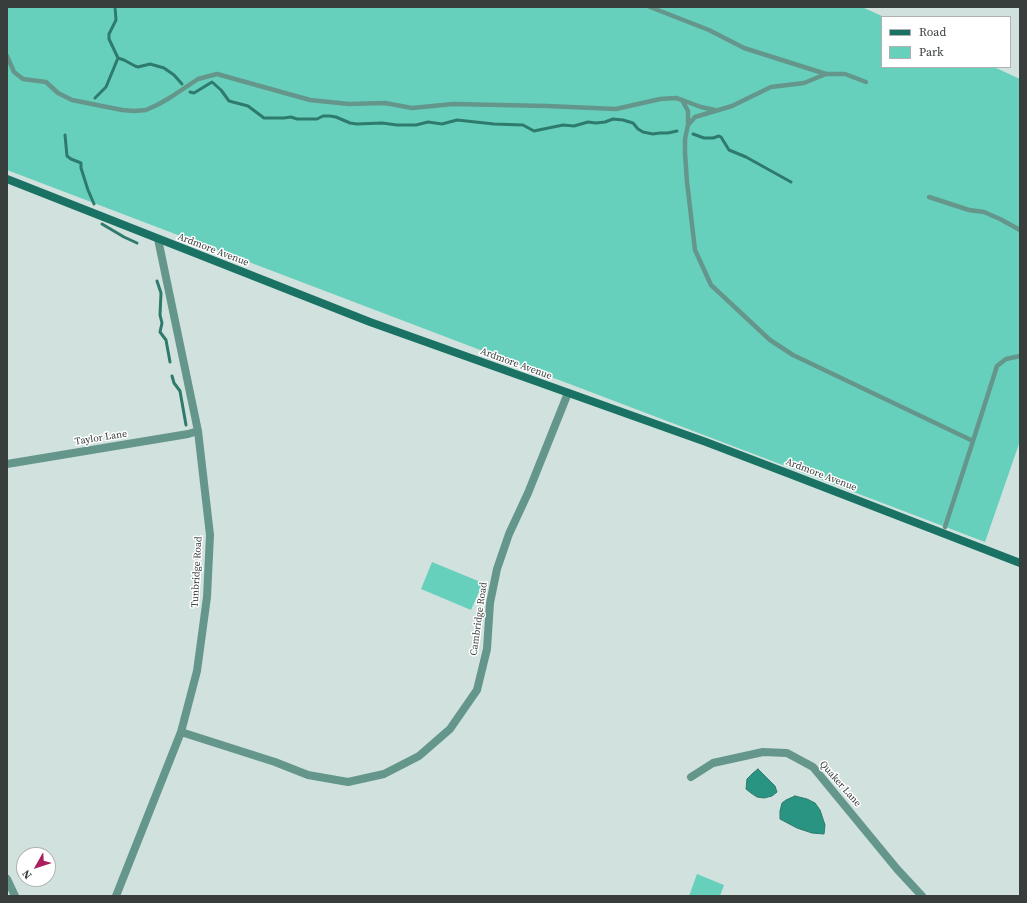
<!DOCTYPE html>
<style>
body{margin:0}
#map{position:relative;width:1027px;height:903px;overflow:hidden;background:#d1e2de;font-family:"Source Serif 4",serif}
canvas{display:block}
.frame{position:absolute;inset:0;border:8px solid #373e3c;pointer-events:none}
.legend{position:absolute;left:881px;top:16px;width:130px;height:52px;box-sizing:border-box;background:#fff;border:1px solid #afb2b1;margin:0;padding:5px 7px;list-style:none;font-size:12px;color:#373e3c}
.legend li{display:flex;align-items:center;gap:8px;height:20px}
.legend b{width:20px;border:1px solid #afb2b1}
.north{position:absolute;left:16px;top:847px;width:40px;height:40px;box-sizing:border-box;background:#fff;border:1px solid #afb2b1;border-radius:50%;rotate:231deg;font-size:11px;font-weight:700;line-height:16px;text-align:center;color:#373e3c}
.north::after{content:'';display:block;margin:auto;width:14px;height:18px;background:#ab1e5f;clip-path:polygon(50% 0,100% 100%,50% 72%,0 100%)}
</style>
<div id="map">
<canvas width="1027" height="903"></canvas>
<div class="frame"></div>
<ul class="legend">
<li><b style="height:5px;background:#1a7264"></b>Road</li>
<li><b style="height:11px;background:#67d0bc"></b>Park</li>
</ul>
<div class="north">N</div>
</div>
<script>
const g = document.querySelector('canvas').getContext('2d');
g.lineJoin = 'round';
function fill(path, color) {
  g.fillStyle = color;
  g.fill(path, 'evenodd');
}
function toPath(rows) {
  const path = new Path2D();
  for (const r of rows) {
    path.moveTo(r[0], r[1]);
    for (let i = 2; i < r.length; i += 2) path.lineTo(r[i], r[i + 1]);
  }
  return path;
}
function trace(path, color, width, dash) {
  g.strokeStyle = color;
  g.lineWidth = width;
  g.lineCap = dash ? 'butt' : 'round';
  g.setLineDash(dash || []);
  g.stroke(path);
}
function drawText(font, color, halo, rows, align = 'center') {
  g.font = font + ' "Source Serif 4",serif';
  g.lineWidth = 3;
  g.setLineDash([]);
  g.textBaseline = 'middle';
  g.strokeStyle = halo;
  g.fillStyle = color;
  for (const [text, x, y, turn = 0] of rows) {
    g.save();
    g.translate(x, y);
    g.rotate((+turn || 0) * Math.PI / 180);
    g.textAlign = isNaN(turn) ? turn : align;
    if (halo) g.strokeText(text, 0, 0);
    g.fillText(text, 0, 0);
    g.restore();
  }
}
const green = toPath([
 [7,7,862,7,884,17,882,17,882,67,994,67,1020,79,1020,441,985,542,7,170],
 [432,562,483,583,471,610,421,589],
 [697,874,724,885,720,896,689,896]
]);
const water = toPath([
 [758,769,775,786,777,792,772,796,764,798,757,797,751,793,746,789,747,779,753,773,758,769],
 [795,796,807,799,815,803,820,810,825,825,824,834,812,833,797,828,780,819,780,811,782,803,786,800,795,796]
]);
const stream = toPath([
 [118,58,124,60,135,66,138,67,150,64,164,68,174,75,182,84],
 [190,92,194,93,212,82,221,90,229,101,248,106,264,118,284,118,291,117,297,119,317,119,323,116,330,116,336,117,350,123,357,124,382,123,397,125,416,125,428,122,442,124,457,120,494,124,523,125,534,131,563,125,574,126,588,122,596,123,605,122,613,119,623,120,633,123,638,129,643,132,653,134,660,133,668,133,677,131],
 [95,98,106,87,118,58,109,39,109,34,116,20,115,7],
 [693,134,704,138,713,138,719,136,721,137,729,150,746,157,791,182],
 [65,135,67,156,71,159,81,163,81,168,88,190,94,204],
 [102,224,124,237,137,243],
 [157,281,161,293,160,315,162,323,160,332,166,340,170,362],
 [172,376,174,383,180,391,186,425]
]);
const lane = toPath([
 [650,7,709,30,744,48,826,74],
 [7,56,14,72,23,79,46,82,58,93,72,100,122,110,134,111,146,110,159,104,171,97,198,79,217,74,310,100,349,104,385,103,412,108,453,104,547,106,616,109,660,99,676,98,682,100,688,111,688,125,685,139,685,153,687,182,695,250,711,285,770,340,793,355,973,441,945,527],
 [682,100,701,107,715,110],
 [688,125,695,117,732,106,771,87,804,83,826,74,845,74,866,82],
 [929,197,969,210,984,212,1000,219,1020,230],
 [973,441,997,366,1006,359,1020,356]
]);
const street = toPath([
 [7,464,188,434,198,431],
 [181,732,275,762,308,775,348,782,384,774,419,756,450,729,477,690,487,649,490,603,497,569,509,534,528,493,568,393],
 [691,777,713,763,763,752,787,753,813,767,897,869,922,896],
 [7,879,15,896],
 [116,896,181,732,197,671,207,597,210,535,198,431,158,239]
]);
const secondary = toPath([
 [7,179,370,322,706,442,795,476,1020,563]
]);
const streetNames = [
 ["Ardmore Avenue",213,250,21],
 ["Ardmore Avenue",516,364,20],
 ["Taylor Lane",101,438,-9],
 ["Ardmore Avenue",821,475,21],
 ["Tunbridge Road",197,572,-87],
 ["Cambridge Road",479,619,-82],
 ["Quaker Lane",840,784,49]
];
fill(green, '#67d0bc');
fill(water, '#2a9482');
trace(water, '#2e7a6d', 1);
trace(stream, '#2e7a6d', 3);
trace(lane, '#65968b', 4.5);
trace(street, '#65968b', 8);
trace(secondary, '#1a7264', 8);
drawText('10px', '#373e3c', '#fff', streetNames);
</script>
